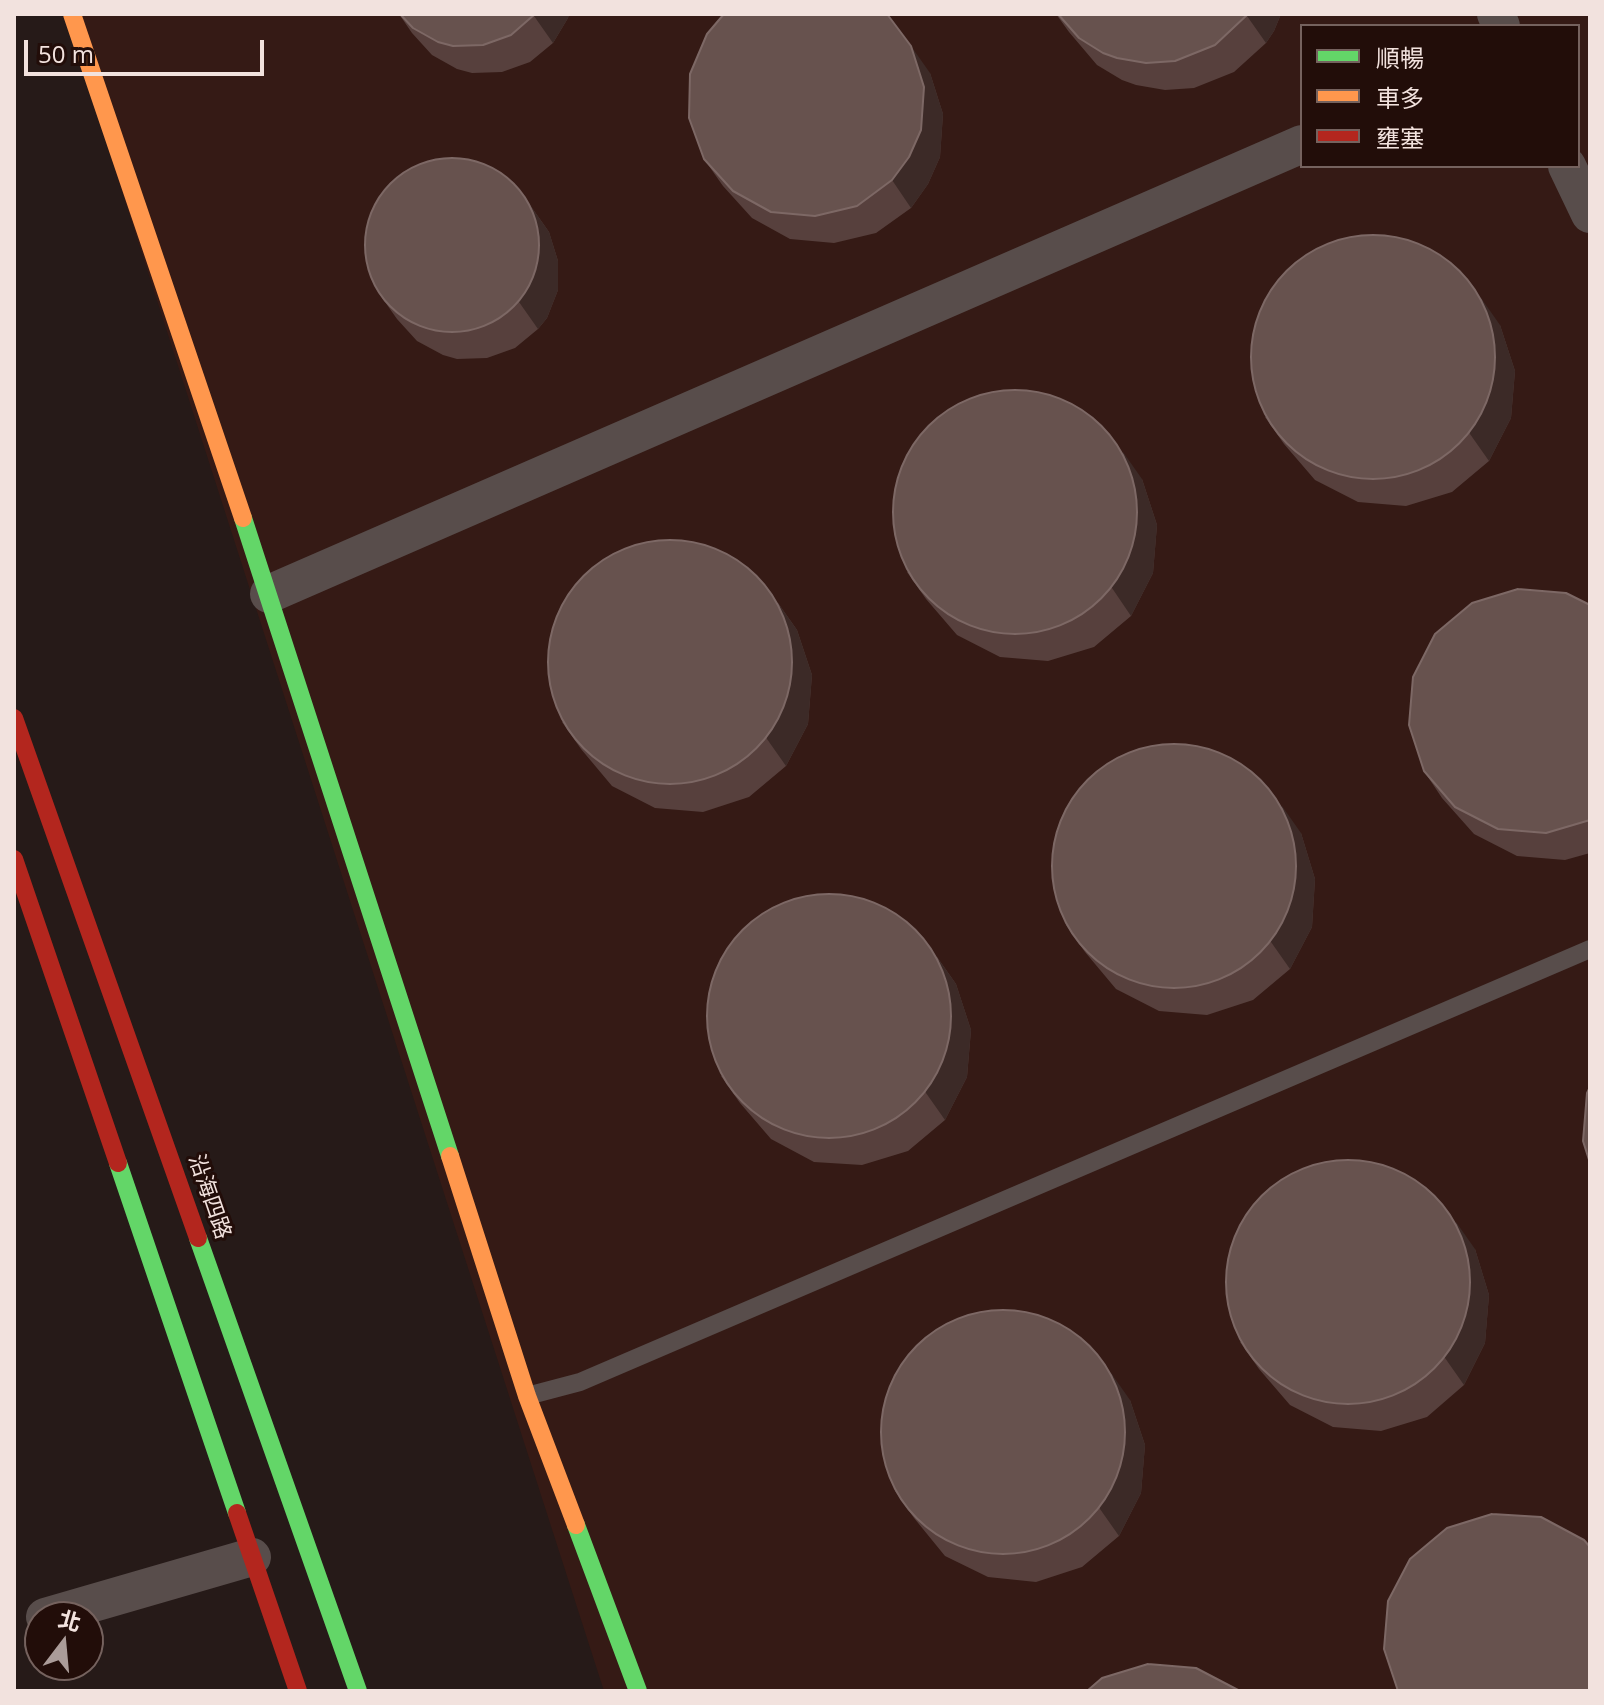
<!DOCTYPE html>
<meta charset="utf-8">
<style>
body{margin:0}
#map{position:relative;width:1604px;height:1705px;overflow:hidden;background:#261a18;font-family:"Open Sans","Noto Sans TC",sans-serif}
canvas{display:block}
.frame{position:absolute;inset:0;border:16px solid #f2e2de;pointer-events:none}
.legend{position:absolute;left:1300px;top:24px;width:280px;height:144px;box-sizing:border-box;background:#220d09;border:2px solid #75625e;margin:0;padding:10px 14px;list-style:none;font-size:24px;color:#f2e2de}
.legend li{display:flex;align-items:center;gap:16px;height:40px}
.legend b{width:40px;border:2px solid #75625e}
.north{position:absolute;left:24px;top:1601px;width:80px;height:80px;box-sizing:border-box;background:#220d09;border:2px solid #75625e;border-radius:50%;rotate:16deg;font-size:22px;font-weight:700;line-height:32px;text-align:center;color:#f2e2de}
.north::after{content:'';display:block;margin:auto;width:28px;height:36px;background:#ab9c99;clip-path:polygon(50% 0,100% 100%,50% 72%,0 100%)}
.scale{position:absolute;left:24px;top:40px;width:240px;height:36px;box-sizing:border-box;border:4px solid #f2e2de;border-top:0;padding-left:10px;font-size:24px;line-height:28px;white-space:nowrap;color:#f2e2de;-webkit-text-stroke:6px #220d09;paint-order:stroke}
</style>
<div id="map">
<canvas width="1604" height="1705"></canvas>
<div class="frame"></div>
<ul class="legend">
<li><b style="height:10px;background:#63d668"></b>順暢</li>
<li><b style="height:10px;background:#ff974d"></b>車多</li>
<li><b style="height:10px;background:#b3261e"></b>壅塞</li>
</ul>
<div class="north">北</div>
<div class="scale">50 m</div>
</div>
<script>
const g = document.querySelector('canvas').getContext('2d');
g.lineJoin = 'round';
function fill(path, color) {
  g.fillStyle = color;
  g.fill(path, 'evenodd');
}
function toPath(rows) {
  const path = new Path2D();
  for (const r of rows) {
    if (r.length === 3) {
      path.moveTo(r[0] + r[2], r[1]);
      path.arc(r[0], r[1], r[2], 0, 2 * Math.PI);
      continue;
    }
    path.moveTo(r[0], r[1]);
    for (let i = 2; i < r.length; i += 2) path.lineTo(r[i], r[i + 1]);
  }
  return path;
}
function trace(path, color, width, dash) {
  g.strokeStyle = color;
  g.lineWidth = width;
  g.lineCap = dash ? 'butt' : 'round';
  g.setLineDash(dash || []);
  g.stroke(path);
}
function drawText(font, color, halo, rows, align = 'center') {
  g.font = font + ' "Open Sans","Noto Sans TC",sans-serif';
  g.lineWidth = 6;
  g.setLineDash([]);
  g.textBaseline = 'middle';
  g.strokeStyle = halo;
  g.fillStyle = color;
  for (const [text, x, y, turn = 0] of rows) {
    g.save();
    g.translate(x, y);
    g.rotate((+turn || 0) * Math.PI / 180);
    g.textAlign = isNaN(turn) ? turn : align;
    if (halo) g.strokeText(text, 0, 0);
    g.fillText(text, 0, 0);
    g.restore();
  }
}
const built = toPath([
 [65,14,1590,14,1590,1691,604,1691],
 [1302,26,1578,26,1578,166,1302,166]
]);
const lane = toPath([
 [527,1396,580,1382,1590,949]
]);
const street = toPath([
 [1496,14,1501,26],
 [1567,166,1590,214],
 [269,594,1302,144],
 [45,1617,252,1557]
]);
const fast = toPath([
 [243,518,450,1156],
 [118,1163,237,1513],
 [198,1238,358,1691],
 [576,1525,638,1691]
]);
const slow = toPath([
 [72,14,243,518],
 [450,1156,527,1396,576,1525]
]);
const jam = toPath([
 [14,718,198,1238],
 [14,859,118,1163],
 [237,1513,298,1691]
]);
const wall = toPath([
 [399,14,569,14,568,18,553,43,530,62,502,72,472,73,457,69,432,55,412,33],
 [1056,14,1281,14,1274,31,1266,43,1234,72,1194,88,1165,90,1136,85,1122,80,1097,65,1069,32],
 [930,73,943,114,940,157,928,184,911,208,876,233,834,243,790,239,752,218,723,186,704,159],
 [530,205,549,232,558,261,558,290,547,318,538,329,515,348,487,358,457,359,443,355,417,341,397,319,378,292],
 [1500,325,1515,371,1511,418,1489,461,1452,492,1406,506,1358,502,1315,480,1284,444,1265,417],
 [1142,479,1157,525,1153,573,1131,616,1094,647,1048,661,1000,657,957,635,926,599,907,572],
 [778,603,797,630,812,675,808,724,786,766,749,797,703,812,655,808,612,786,581,749,562,722],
 [1590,605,1590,853,1565,860,1517,856,1474,834,1442,798,1424,771],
 [1301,833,1315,879,1312,927,1290,969,1253,1000,1207,1015,1159,1011,1116,989,1085,952,1066,925],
 [937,957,956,984,971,1030,967,1077,945,1120,908,1151,862,1165,814,1162,771,1139,740,1103,721,1076],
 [1475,1249,1489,1295,1485,1343,1464,1385,1427,1417,1381,1431,1333,1427,1290,1405,1259,1369,1240,1342],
 [1130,1400,1145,1445,1141,1493,1119,1536,1082,1567,1036,1582,988,1577,945,1556,914,1518,895,1491]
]);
const shadedWall = toPath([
 [535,14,569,14,568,18,553,43,534,16],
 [1248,14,1281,14,1274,31,1266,43,1247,16],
 [911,46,930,73,943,114,940,157,928,184,911,208,892,180],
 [530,205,549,232,558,261,558,290,547,318,538,329,519,302],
 [1481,298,1500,325,1515,371,1511,418,1489,461,1470,434],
 [1123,452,1142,479,1157,525,1153,573,1131,616,1112,588],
 [778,603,797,630,812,675,808,724,786,766,767,739],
 [1282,806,1301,833,1315,879,1312,927,1290,969,1271,942],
 [937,957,956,984,971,1030,967,1077,945,1120,926,1093],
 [1456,1222,1475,1249,1489,1295,1485,1343,1464,1385,1445,1358],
 [1111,1373,1130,1400,1145,1445,1141,1493,1119,1536,1100,1509]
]);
const building = toPath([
 [400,14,535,14,511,35,483,45,453,46,438,42,413,28,400,14],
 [724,14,887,14,911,46,924,87,921,130,909,157,892,180,857,206,815,216,771,212,733,191,704,159,689,118,690,74,707,34,724,14],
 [1058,14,1248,14,1215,45,1175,61,1146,63,1117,58,1103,53,1079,38,1058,14],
 [452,245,87],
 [1373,357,122],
 [1015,512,122],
 [670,662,122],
 [1518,589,1566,593,1590,605,1590,820,1546,833,1498,829,1455,807,1424,771,1409,725,1413,677,1435,634,1472,603,1518,589],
 [1174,866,122],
 [829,1016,122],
 [1590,1087,1590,1163,1583,1141,1587,1093,1590,1087],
 [1348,1282,122],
 [1003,1432,122],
 [1492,1514,1541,1517,1584,1540,1590,1547,1590,1691,1398,1691,1384,1649,1388,1601,1410,1559,1447,1528,1492,1514],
 [1148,1664,1196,1668,1240,1691,1087,1691,1102,1678,1148,1664]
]);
const streetNames = [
 ["沿海四路",209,1197,71]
];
fill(built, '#351a15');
trace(lane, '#584d4b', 18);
trace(street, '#584d4b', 38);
trace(fast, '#63d668', 18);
trace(slow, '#ff974d', 18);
trace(jam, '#b3261e', 18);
fill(wall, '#57403d');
fill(shadedWall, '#3c2a27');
fill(building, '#67524e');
trace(building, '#7d6865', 2);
drawText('22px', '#f2e2de', '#220d09', streetNames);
</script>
